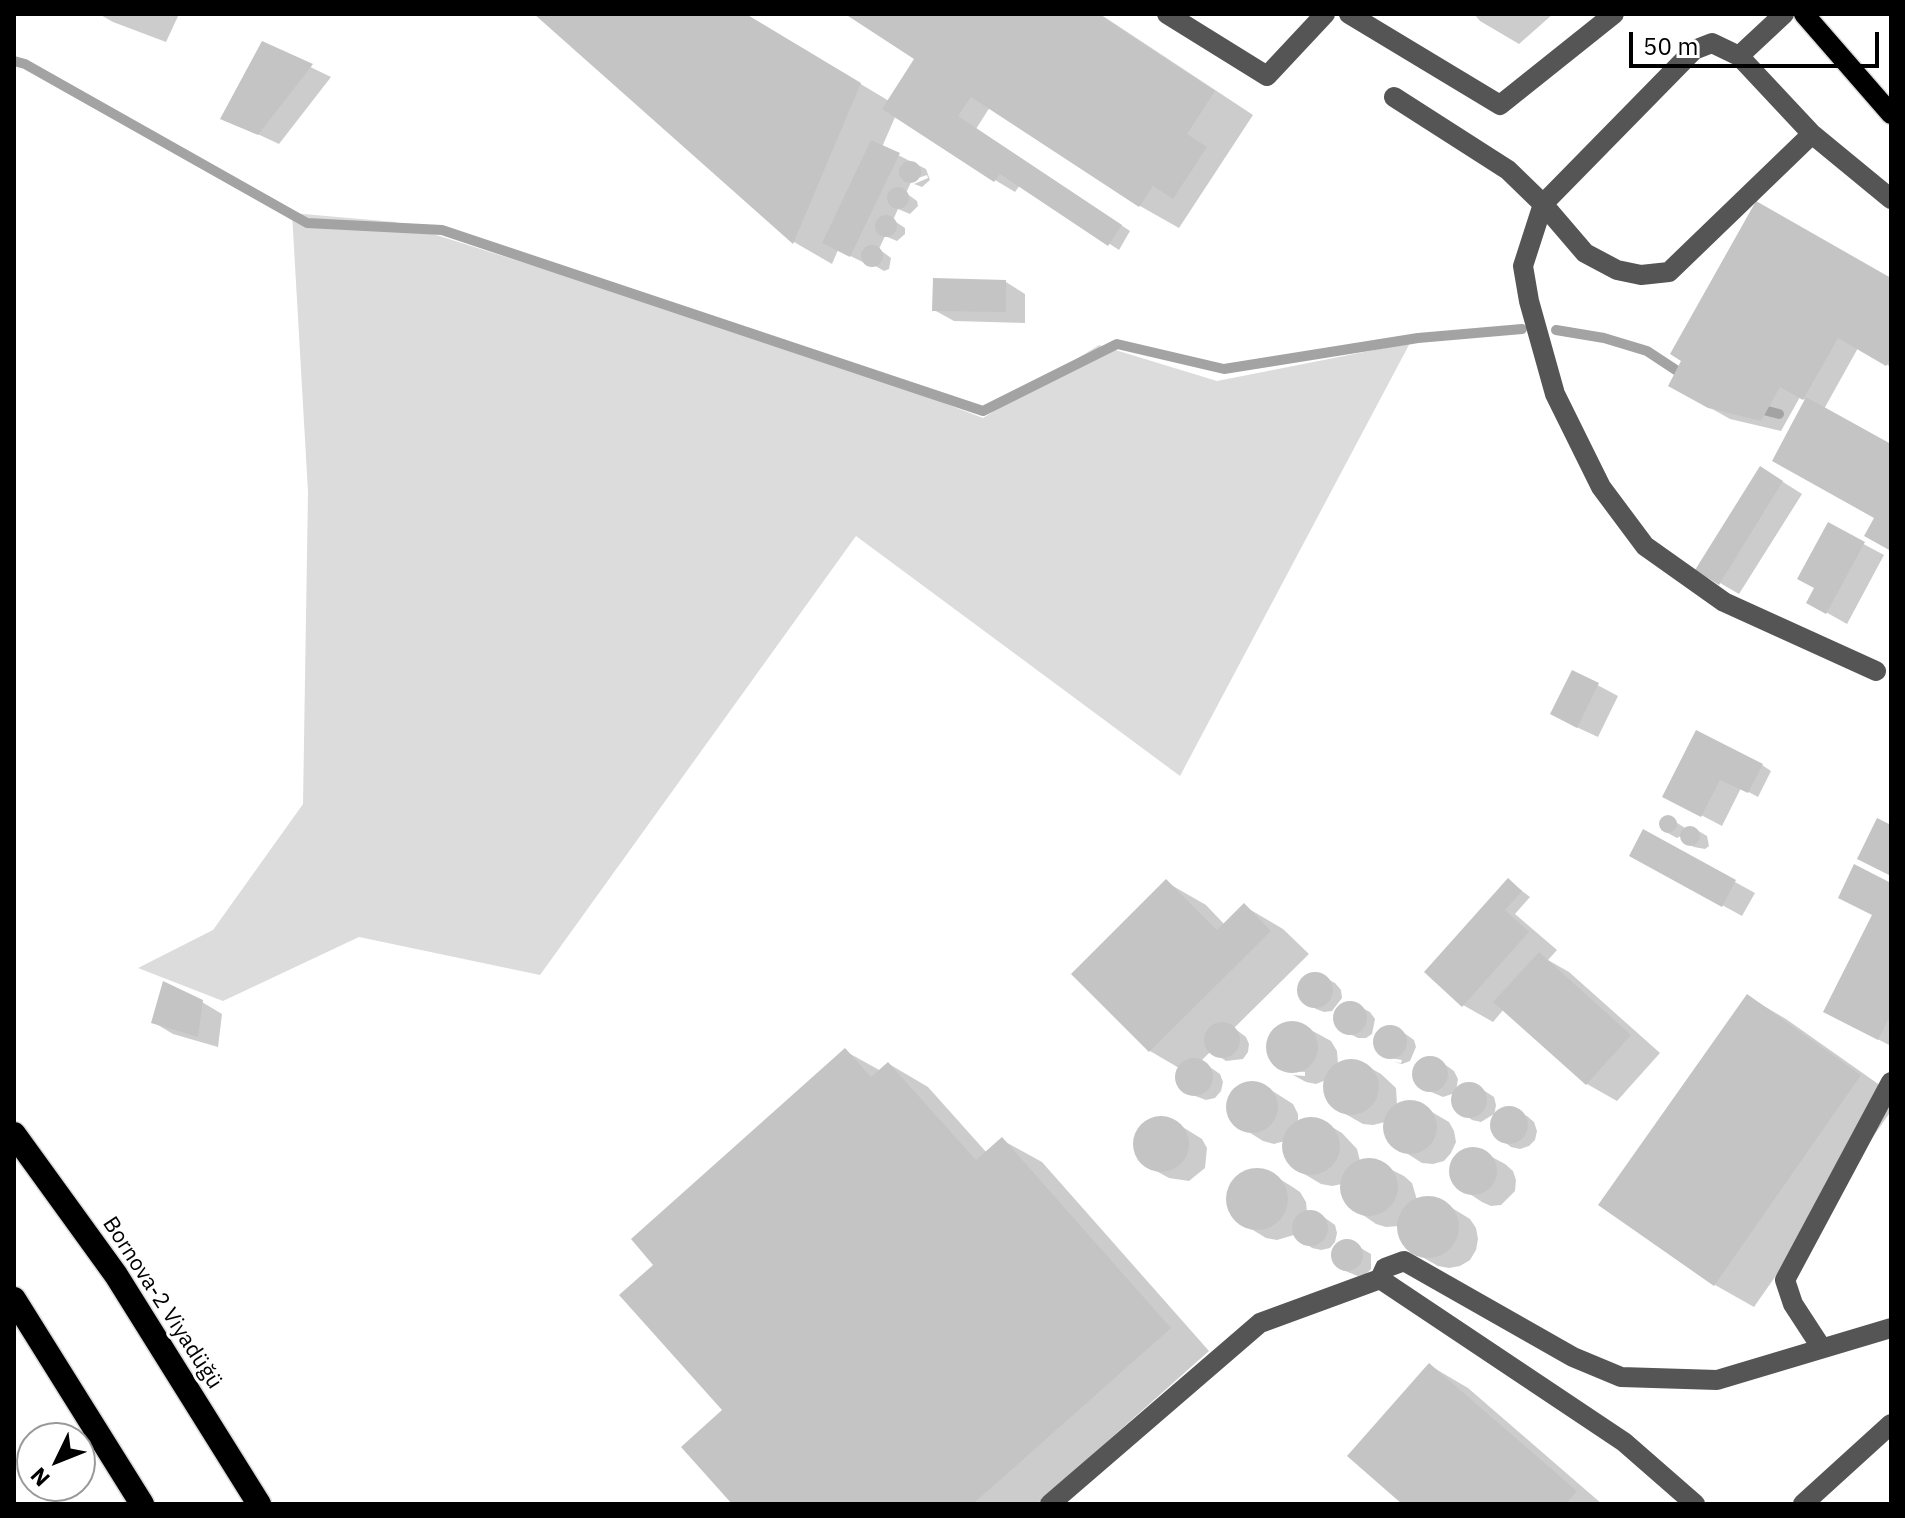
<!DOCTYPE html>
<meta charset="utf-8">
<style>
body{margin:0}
#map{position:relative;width:1905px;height:1518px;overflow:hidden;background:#fff;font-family:"IBM Plex Sans",sans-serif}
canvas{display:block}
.frame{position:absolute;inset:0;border:16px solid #000;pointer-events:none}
.north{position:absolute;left:16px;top:1422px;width:80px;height:80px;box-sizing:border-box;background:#fff;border:2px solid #999;border-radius:50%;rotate:227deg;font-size:22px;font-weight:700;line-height:32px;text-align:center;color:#000}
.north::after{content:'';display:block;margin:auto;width:28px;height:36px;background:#000;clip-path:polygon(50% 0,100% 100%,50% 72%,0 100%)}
.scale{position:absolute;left:1629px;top:32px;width:250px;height:36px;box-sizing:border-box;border:4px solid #000;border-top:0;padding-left:10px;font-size:24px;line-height:28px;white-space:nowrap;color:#000;-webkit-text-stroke:6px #fff;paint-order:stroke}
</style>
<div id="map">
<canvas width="1905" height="1518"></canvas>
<div class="frame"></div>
<div class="north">N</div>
<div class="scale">50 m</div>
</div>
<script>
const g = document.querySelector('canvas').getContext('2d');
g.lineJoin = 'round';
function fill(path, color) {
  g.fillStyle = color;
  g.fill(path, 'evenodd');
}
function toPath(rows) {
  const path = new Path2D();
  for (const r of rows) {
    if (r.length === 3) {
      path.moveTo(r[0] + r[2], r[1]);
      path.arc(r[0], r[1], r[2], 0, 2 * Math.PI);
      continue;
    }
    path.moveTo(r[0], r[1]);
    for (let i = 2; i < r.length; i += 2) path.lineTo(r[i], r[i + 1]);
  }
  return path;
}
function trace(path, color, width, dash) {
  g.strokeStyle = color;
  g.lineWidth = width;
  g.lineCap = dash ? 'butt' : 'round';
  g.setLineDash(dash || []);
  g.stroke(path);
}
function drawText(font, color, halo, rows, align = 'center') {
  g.font = font + ' "IBM Plex Sans",sans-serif';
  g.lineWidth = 6;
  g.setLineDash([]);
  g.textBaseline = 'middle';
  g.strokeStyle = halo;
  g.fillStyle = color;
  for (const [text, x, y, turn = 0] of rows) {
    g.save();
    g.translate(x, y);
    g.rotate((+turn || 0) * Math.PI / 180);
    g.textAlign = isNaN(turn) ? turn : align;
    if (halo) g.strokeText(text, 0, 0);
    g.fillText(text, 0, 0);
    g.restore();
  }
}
const green = toPath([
 [292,213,395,222,829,359,983,418,1099,345,1217,381,1410,343,1180,776,856,536,540,975,359,937,223,1001,138,968,213,930,303,804,308,492]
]);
const shadow = toPath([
 [99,14,179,14,166,42,113,22],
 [537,14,744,14,889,101,917,59,848,14,1100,14,1253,115,1179,228,1140,206,990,107,976,129,1130,231,1119,250,1020,185,1015,192,995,180,896,115,882,147,926,169,930,180,922,187,914,184,928,178,927,175,912,180,906,193,917,201,918,206,910,214,898,209,893,220,905,228,905,234,897,241,885,236,879,249,891,258,889,269,884,271,872,264,871,266,838,250,832,264,794,242],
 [1474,14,1553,14,1519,44,1480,21],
 [263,44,331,77,279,144,223,118],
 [1891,281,1891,367,1858,348,1824,409,1891,446,1891,549,1877,518,1807,401,1800,397,1781,431,1730,419,1670,385],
 [1006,282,1025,294,1025,323,954,321,934,310],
 [1780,480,1802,494,1739,594,1720,583],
 [1828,525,1884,555,1847,624,1808,602,1816,587],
 [1573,672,1618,696,1598,737,1572,725],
 [1762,765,1771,771,1758,797,1741,788,1722,826,1665,796],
 [1664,817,1668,817,1685,828,1697,830,1707,836,1709,846,1705,849,1694,847,1684,842,1681,836,1677,838,1662,830,1660,826],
 [1644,832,1755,893,1742,916,1651,866],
 [1509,881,1530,897,1515,914,1557,950,1548,960,1569,972,1660,1053,1617,1101,1587,1084,1504,1009,1493,1022,1463,1005],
 [1166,882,1206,905,1225,925,1244,906,1283,929,1309,954,1234,1028,1246,1037,1249,1044,1248,1052,1243,1059,1226,1061,1211,1051,1201,1061,1220,1074,1223,1082,1221,1091,1215,1098,1206,1100,1187,1093,1180,1086,1177,1078,1179,1068,1150,1051],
 [1891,885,1891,1046,1856,1028,1874,916],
 [1317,974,1335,983,1341,990,1342,998,1332,1011,1324,1012,1316,1009,1301,997,1300,988,1303,981,1309,976],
 [1747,996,1786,1019,1891,1093,1891,1111,1754,1307,1715,1285],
 [202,1002,222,1014,218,1047,173,1034,153,1022],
 [1345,1003,1352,1003,1370,1012,1375,1019,1372,1034,1366,1038,1358,1038,1340,1029,1335,1023,1335,1015],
 [1289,1022,1300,1024,1331,1041,1337,1051,1338,1064,1350,1061,1360,1062,1381,1074,1396,1088,1397,1105,1407,1102,1418,1104,1449,1122,1454,1131,1456,1142,1451,1153,1444,1161,1433,1164,1422,1163,1392,1144,1386,1135,1385,1122,1373,1125,1363,1124,1342,1112,1327,1098,1326,1080,1316,1084,1306,1082,1293,1075,1305,1076,1305,1072,1290,1071,1290,1073,1275,1064,1269,1055,1268,1044,1271,1034,1279,1026],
 [1389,1027,1397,1028,1414,1040,1416,1047,1410,1061,1402,1064,1394,1062,1401,1063,1402,1060,1384,1057,1375,1043,1381,1029],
 [845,1051,881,1071,889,1064,928,1087,987,1153,1002,1140,1042,1162,1209,1351,1037,1504,735,1504,725,1410],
 [1429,1058,1437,1059,1454,1071,1458,1079,1456,1091,1460,1086,1469,1083,1477,1086,1494,1097,1496,1105,1494,1116,1500,1110,1508,1108,1527,1116,1534,1122,1537,1131,1535,1140,1529,1146,1520,1149,1511,1147,1494,1134,1492,1126,1494,1114,1481,1122,1472,1120,1456,1108,1453,1100,1455,1093,1443,1097,1424,1089,1417,1084,1414,1076,1416,1067,1421,1061],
 [1252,1082,1263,1085,1293,1104,1298,1114,1298,1122,1311,1119,1322,1121,1342,1133,1357,1149,1360,1161,1372,1160,1404,1176,1412,1183,1417,1200,1428,1198,1439,1200,1470,1219,1476,1228,1478,1239,1476,1250,1470,1260,1460,1266,1449,1268,1438,1266,1417,1254,1407,1247,1401,1238,1399,1226,1386,1227,1376,1224,1347,1204,1342,1194,1342,1184,1332,1186,1321,1184,1301,1172,1286,1156,1285,1141,1274,1144,1263,1141,1233,1122,1228,1112,1228,1101,1233,1091,1242,1084],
 [1153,1119,1173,1121,1202,1139,1207,1148,1205,1168,1189,1181,1169,1178,1149,1167,1136,1151,1135,1141,1138,1131],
 [1475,1148,1505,1164,1513,1171,1516,1180,1515,1191,1501,1205,1491,1206,1482,1202,1453,1183,1450,1174,1451,1163,1465,1150],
 [1258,1170,1270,1173,1291,1186,1300,1192,1306,1202,1307,1212,1318,1213,1335,1225,1337,1233,1335,1242,1330,1248,1321,1250,1312,1248,1294,1235,1277,1240,1266,1238,1235,1219,1229,1209,1228,1198,1231,1187,1237,1178,1247,1172],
 [1347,1240,1371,1254,1371,1269,1366,1274,1358,1276,1340,1269,1333,1255,1334,1248,1340,1242],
 [1429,1365,1468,1388,1602,1504,1405,1504]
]);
const stream = toPath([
 [14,61,25,64,307,223,442,230,983,411,1117,344,1224,369,1418,338,1522,329],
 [1556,330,1604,338,1647,351,1688,378],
 [1756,408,1779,414]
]);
const building = toPath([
 [534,14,746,14,861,83,793,244],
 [845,14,1098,14,1215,91,1187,134,1207,147,1173,199,1153,186,1139,207,971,97,958,116,1122,225,1108,246,1000,174,994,182,882,109,914,59],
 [262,41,313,64,258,135,220,119],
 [871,140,900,153,850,257,822,243],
 [910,172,11],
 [898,198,11],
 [1756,201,1891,278,1891,357,1886,366,1838,338,1803,400,1780,387,1761,421,1708,408,1668,386,1681,361,1670,354],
 [886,226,11],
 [872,256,11],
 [933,278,1006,280,1006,312,932,311],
 [1806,397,1891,444,1891,551,1864,536,1874,518,1772,461],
 [1760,466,1783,481,1719,585,1695,570],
 [1828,522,1865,542,1826,614,1806,603,1814,588,1797,579],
 [1572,670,1599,683,1577,728,1550,714],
 [1696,730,1763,764,1748,793,1720,780,1701,817,1662,797],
 [1668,824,9],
 [1877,818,1891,825,1891,876,1857,859],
 [1690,836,10],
 [1643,829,1736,880,1722,907,1629,856],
 [1854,864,1891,883,1891,1014,1878,1040,1823,1012,1872,915,1838,898],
 [1508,878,1522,891,1505,910,1529,932,1462,1007,1424,972],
 [1166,879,1217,930,1244,903,1271,931,1149,1052,1071,974],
 [1539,952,1631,1035,1586,1085,1493,1002],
 [1315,990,18],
 [163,981,203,1000,198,1037,151,1023],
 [1747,994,1861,1075,1714,1286,1598,1205],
 [1350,1018,17],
 [1292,1047,26],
 [1222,1040,18],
 [1390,1042,17],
 [845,1048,871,1077,888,1062,976,1160,1002,1137,1171,1328,973,1504,732,1504,681,1447,722,1410,619,1295,653,1265,631,1239],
 [1430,1074,18],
 [1194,1077,19],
 [1351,1087,28],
 [1252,1107,26],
 [1469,1100,18],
 [1410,1127,27],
 [1509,1125,19],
 [1161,1144,28],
 [1311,1146,29],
 [1473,1171,24],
 [1369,1187,29],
 [1257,1199,31],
 [1428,1227,31],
 [1310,1228,18],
 [1347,1255,16],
 [1429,1363,1577,1491,1566,1504,1402,1504,1347,1456]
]);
const minor = toPath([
 [1167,14,1267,76,1325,14],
 [1349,14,1500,105,1614,14],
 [1739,56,1784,14],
 [1394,97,1508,170,1543,204,1585,253,1617,270,1641,275,1669,272,1812,134],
 [1876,671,1724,602,1645,546,1601,487,1555,394,1529,301,1523,266,1543,204,1694,50,1712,43,1739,56,1812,134,1891,199],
 [1380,1279,1624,1442,1695,1504],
 [1821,1347,1793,1304,1785,1280,1891,1082],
 [1050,1504,1260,1323,1380,1279,1385,1268,1404,1261,1573,1357,1621,1377,1717,1380,1891,1328],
 [1803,1504,1891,1424]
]);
const major = toPath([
 [1804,14,1891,114]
]);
const highway = toPath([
 [14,1134,116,1275,259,1504],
 [14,1299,142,1504]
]);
const streetNames = [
 ["Bornova-2 Viyadüğü",162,1303,57]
];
fill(green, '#dcdcdc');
fill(shadow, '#0003');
trace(stream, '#a3a3a3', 10);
fill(building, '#c4c4c4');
trace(major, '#dbdbdb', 23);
trace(highway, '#dbdbdb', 27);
trace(minor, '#555', 20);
trace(major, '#000', 20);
trace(highway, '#000', 24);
drawText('22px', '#000', '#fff', streetNames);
</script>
